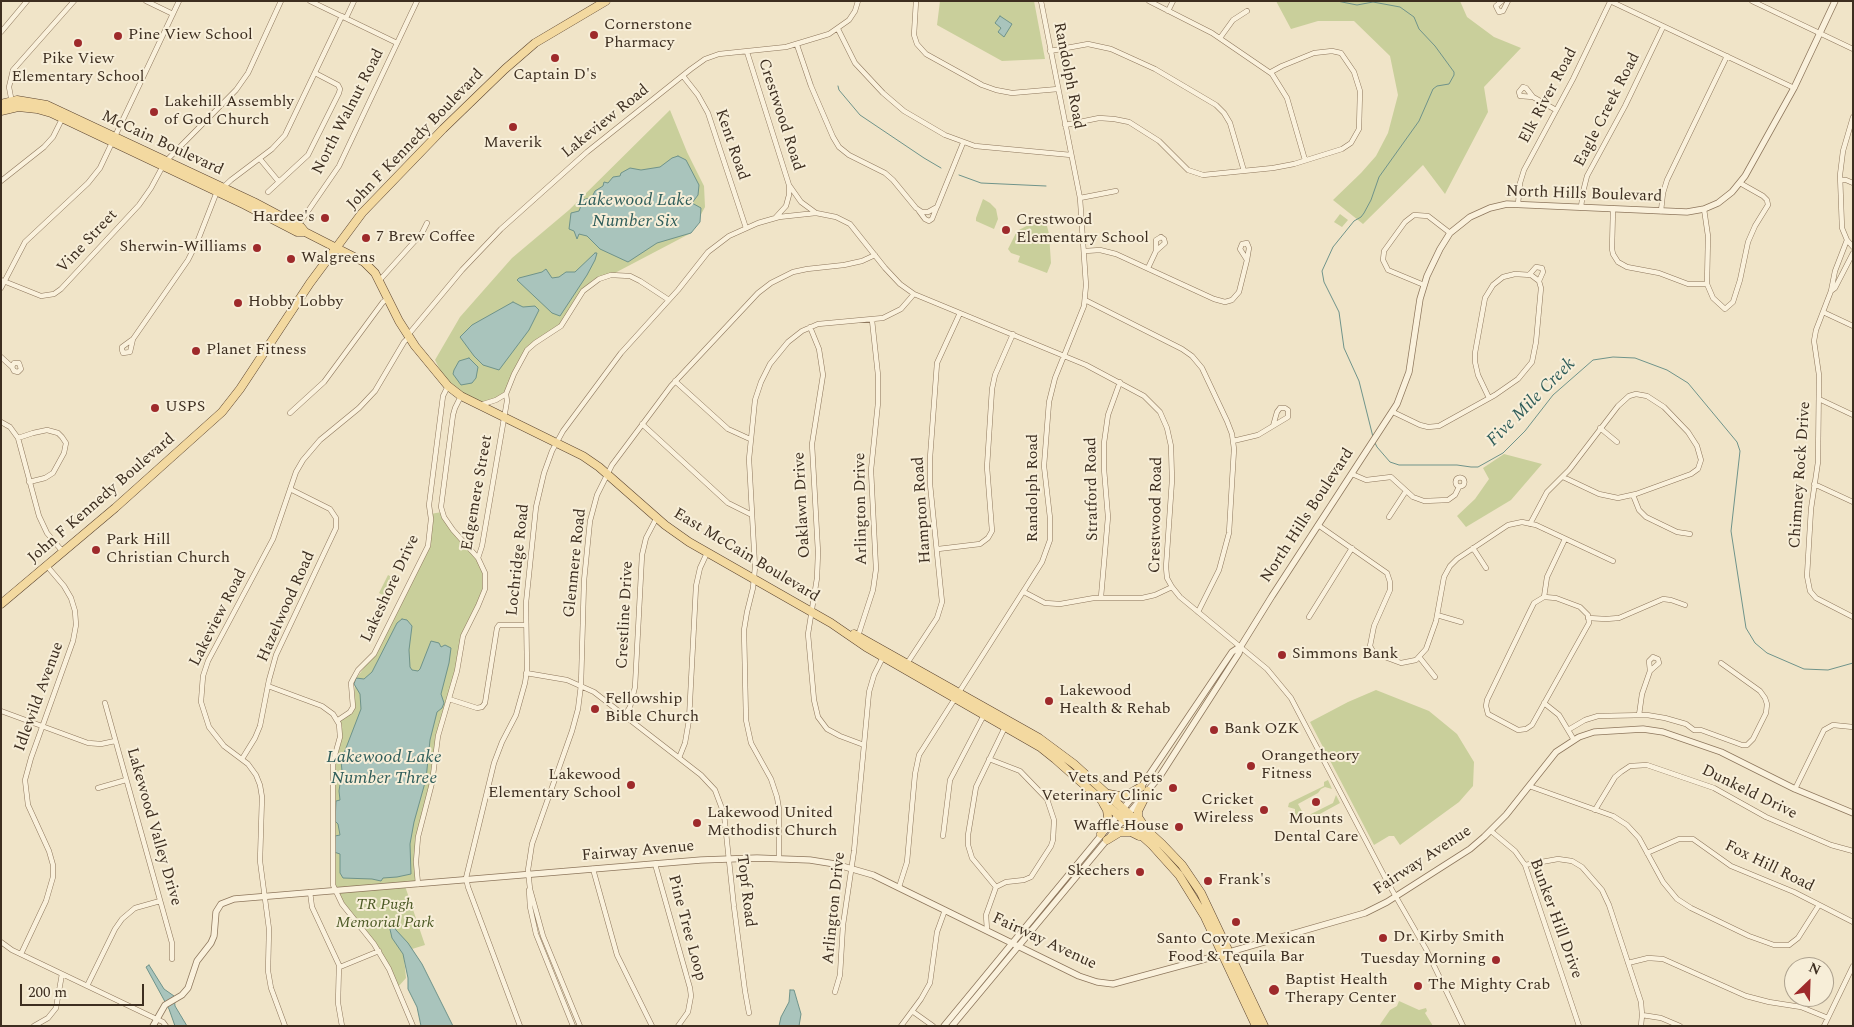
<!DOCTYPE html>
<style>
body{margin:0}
#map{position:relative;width:1854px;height:1027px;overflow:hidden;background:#f0e4c8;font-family:Spectral,serif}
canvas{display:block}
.frame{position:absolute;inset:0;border:2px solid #3d2e20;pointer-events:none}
.north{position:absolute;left:1784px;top:957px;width:50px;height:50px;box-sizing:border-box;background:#f7eed8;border:1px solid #ada18e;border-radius:50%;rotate:24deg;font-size:14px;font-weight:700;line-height:20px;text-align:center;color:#3d2e20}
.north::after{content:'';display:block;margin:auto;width:18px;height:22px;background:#9e2a2b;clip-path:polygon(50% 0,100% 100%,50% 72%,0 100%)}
.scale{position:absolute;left:20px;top:984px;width:124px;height:22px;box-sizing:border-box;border:2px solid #3d2e20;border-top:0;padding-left:6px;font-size:15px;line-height:18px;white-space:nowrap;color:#3d2e20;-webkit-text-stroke:4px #f7eed8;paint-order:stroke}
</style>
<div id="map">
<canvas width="1854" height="1027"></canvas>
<div class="frame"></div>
<div class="north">N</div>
<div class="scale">200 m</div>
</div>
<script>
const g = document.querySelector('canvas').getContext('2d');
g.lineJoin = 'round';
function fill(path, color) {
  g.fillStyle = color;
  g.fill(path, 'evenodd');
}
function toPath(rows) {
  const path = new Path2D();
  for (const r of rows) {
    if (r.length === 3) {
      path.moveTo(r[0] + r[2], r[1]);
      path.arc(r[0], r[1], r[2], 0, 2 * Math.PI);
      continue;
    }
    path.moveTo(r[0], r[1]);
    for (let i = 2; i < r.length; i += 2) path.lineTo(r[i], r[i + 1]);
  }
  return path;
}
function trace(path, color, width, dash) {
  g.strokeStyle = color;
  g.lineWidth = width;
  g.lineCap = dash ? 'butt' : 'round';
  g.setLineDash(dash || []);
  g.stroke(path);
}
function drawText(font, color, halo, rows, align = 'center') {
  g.font = font + ' Spectral,serif';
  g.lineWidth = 4;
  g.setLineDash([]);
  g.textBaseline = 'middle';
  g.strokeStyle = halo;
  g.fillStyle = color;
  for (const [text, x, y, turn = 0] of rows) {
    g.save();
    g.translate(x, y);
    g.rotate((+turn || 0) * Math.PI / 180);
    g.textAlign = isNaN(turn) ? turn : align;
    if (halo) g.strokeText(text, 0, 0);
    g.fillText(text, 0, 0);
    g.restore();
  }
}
const green = toPath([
 [940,1,1034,1,1045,59,1002,61,937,25],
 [1276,1,1460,1,1467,17,1494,37,1521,48,1484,87,1488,112,1445,194,1423,165,1363,224,1333,200,1361,173,1376,156,1388,133,1398,95,1390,56,1354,21,1318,21,1291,29],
 [670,110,687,152,704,186,705,207,691,233,611,275,593,280,579,298,561,326,539,340,523,356,504,396,480,406,448,386,435,360,460,317,512,258,569,210],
 [983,199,990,203,996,209,998,219,994,229,976,221,976,218],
 [1340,214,1348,220,1342,227,1334,222],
 [1038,220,1047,226,1049,234,1051,263,1047,273,1018,262,1020,256,1011,253,1008,249,1017,231],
 [1504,454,1542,464,1511,500,1466,527,1457,516,1475,499,1489,479,1483,468],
 [442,512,444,517,478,558,486,578,478,606,463,636,459,661,441,724,435,770,420,830,416,862,418,884,405,886,425,945,412,949,404,957,406,978,398,987,386,962,345,908,334,889,333,823,338,720,350,712,354,705,355,680,369,661,428,546,430,514],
 [388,575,399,581,390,599,379,593],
 [1376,690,1429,711,1457,734,1474,762,1473,786,1459,802,1400,845,1394,836,1389,836,1374,845,1310,722,1348,702],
 [1328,780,1332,789,1325,787,1321,789,1318,793,1298,804,1305,817,1333,803,1336,795,1340,803,1307,821,1301,822,1295,813,1295,809,1288,807,1289,803,1324,786,1324,782],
 [1399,1001,1419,1010,1426,1008,1427,1011,1425,1013,1433,1026,1379,1026,1390,1010,1397,1006]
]);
const water = toPath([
 [1000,16,1012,24,1004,37,998,32,1001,28,995,23,1000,16],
 [678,156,686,160,699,185,698,195,692,203,701,208,700,222,691,233,657,243,628,262,600,249,587,236,579,234,577,239,574,231,569,229,571,213,579,211,583,200,592,197,595,191,603,186,604,182,608,183,613,177,620,176,621,173,630,168,641,170,660,167,672,158,678,156],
 [595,253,597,253,595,260,587,275,560,316,552,313,517,280,519,278,542,272,546,269,552,278,559,277,566,272,575,272,595,253],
 [513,302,523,307,535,306,539,310,529,330,499,370,483,365,474,356,460,337,472,325,513,302],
 [469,358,478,367,476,378,472,383,461,385,453,374,454,370,459,361,469,358],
 [402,619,407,620,412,626,409,650,410,667,412,670,418,671,420,669,431,641,439,643,441,647,445,645,451,648,449,663,441,694,444,703,442,708,437,712,430,740,426,779,414,822,410,844,411,874,397,877,383,878,381,881,372,879,343,878,340,873,340,854,334,852,335,836,340,835,338,824,335,821,336,801,340,800,339,791,342,771,341,761,361,709,360,694,354,684,356,678,364,679,372,672,397,623,402,619],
 [391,922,396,930,408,943,422,964,453,1026,421,1026,417,1007,408,989,408,978,403,954,392,938,389,925,391,922],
 [149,965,164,989,174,996,175,1006,187,1026,175,1026,169,1009,146,967,149,965],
 [790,990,794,990,801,1014,799,1026,779,1026,781,1017,789,1002,790,990]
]);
const stream = toPath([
 [1337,1,1357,5,1373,2,1400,7,1414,17,1419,29,1435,46,1454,72,1454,75,1449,84,1437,86,1433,89,1419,121,1379,177,1371,200,1364,213,1361,217,1354,221,1333,247,1322,271,1324,282,1339,312,1344,348,1359,381,1373,437],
 [838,86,839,90,860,115,924,158,941,168],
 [959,175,981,183,1046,186],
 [1375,443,1377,447,1390,462,1399,465,1457,465,1471,467,1478,467,1503,453,1525,431,1553,395,1593,360,1613,357,1635,358,1667,370,1688,383,1737,442,1740,451,1731,531,1746,628,1755,643,1767,653,1804,669,1828,670,1853,663]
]);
const minor = toPath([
 [146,1,173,14],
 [310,1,397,43],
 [916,1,914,35,917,44,926,54,982,85,996,90,1012,93,1058,89],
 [1149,1,1212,33,1272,74,1287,98,1305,160],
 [1502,1,1496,6,1499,12,1503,11,1508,1],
 [1610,1,1794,88],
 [1752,1,1853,49],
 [1168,11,1173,1],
 [346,18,354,1],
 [838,29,855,63,883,93,904,111,945,135,975,146,1071,155],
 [1,32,27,1],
 [1220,38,1233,20,1247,11],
 [797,45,811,86,833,137,839,147,849,155,885,173,893,180,916,208,922,212,928,212,937,207,963,143],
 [1050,51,1088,44,1111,49,1155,69,1216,105,1224,113,1230,123,1244,171],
 [747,52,789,185,789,195,786,206,776,217],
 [683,76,698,95,708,113,746,228],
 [1523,87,1526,88,1533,97,1520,96,1519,92,1523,87],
 [1533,97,1556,110],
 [12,103,9,87,13,70,74,1],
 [1853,117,1843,151,1840,175,1842,228,1847,240,1853,247],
 [1065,125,1099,118,1114,119,1129,122,1159,141,1188,170,1203,175,1273,168,1294,164,1342,149,1351,143,1359,129,1360,91,1354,72,1341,53,1332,51,1314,53,1282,66,1271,72],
 [260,159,279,182],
 [1841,180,1846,180,1853,183],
 [1,181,44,147,53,137,63,117],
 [789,185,801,202,816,213,836,217,850,224,885,268,900,284,914,294,1086,365,1144,396,1160,412,1167,428,1171,446,1172,480,1166,567,1167,578,1172,587,1180,597,1267,669,1291,698,1388,883,1426,949,1463,1026],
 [268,192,308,155,339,93,340,89,338,85,315,73],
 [1080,198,1116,191],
 [1518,204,1520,183,1524,170,1573,79,1610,2],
 [1581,207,1583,192,1587,176,1625,106,1663,27],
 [1613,209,1612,249,1613,254,1618,262,1627,267,1659,273,1688,284,1707,284,1713,298,1725,309,1733,302,1740,280,1748,242,1755,226,1768,205,1767,200,1763,196,1740,183],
 [1704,209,1708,236,1707,284],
 [919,211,925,219,929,221,932,219,936,209],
 [1661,211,1663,193,1667,180,1727,56],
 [297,227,339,166,417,1],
 [1161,237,1164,239,1165,243,1156,251,1156,240,1161,237],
 [1847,240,1835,271,1831,291,1816,330,1814,341,1819,375,1818,462,1811,509,1807,576,1810,591,1816,598,1853,617],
 [1247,243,1249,248,1247,260,1240,249,1242,244,1247,243],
 [1085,251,1100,250,1116,254,1214,299,1225,302,1232,300,1239,292,1247,260],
 [1148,268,1156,251],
 [1529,275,1536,267,1542,268,1543,272,1539,281],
 [1,280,41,296,54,294,61,289,139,205,151,188,165,162,236,90,248,73,281,1],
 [379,281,422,233,427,223],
 [1424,285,1388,270,1383,260,1384,251,1405,222,1414,215,1428,216,1450,233],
 [1,288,25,242,88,183,100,168,179,1],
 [1831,291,1835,288,1853,253],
 [1085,300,1182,349,1192,356,1202,368,1227,421,1232,434,1234,449,1229,533,1219,570,1198,612],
 [1823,312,1853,326],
 [810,327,819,349,823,375,812,444,818,552,817,578,808,634,814,700,818,717,827,729,840,736,864,745],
 [408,335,462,270,501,229,587,152,691,69,705,59,719,54,786,47,829,34,849,20,855,11,858,1],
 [133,339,188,260,198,240,216,194,231,180,272,149,285,135,342,16],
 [133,339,130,352,123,353,122,350,122,347,133,339],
 [1,357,12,367,14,371,18,372,21,369,19,363,14,363,12,367],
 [675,381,728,429,750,439],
 [461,396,455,408,453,415,441,507,444,517,453,530,478,558],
 [1819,399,1853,415],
 [480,405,496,400,506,394],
 [1280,408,1285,408,1288,410,1288,417,1273,426,1277,412,1280,408],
 [1393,412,1420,425,1428,427,1439,426,1495,395,1518,379,1532,362,1536,342,1541,288,1539,281,1531,275,1515,274,1503,277,1493,285,1485,298,1475,353,1475,362,1478,375,1489,398],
 [290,413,324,382,383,302,388,299],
 [1,422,10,427,18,438,39,516,47,533,63,552],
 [642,424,728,503,752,515],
 [1600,428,1617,442],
 [18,438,33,433,47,430,58,433,62,437,66,443,64,453,53,473,45,478,29,482],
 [1233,441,1258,435,1273,426],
 [1352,474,1366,480,1391,477,1413,497,1424,501,1448,500,1455,495,1459,487],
 [1460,482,4.5],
 [1814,484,1853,502],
 [1633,495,1639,510,1646,517,1677,532,1690,534],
 [1389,517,1406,491],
 [1530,524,1547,492,1569,470,1618,406,1629,396,1636,394,1647,396,1664,407,1688,432,1697,446,1701,460,1698,469,1691,474,1636,494,1618,498,1599,494,1563,477],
 [1318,525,1387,573,1390,582,1390,590,1374,626,1370,646,1374,653,1401,663,1416,660,1426,649,1436,621,1444,577,1450,566,1457,559,1508,525,1522,522,1536,525,1613,561],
 [1473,548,1486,568],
 [938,549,980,544,988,538,992,531,987,467,992,389,995,375,1013,334],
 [1024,592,1045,603,1060,604,1094,598,1142,598,1155,595,1172,587],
 [1101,597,1108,517,1104,469,1104,443,1108,415,1120,382],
 [1544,597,1556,598,1580,607,1588,615,1589,623,1532,725,1526,729,1518,730,1488,714,1486,706,1487,700,1530,611,1534,603,1544,597],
 [1544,597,1547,577,1565,539],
 [1437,615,1461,622],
 [1309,617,1352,548],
 [1588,618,1606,619,1619,618,1663,599,1671,600,1685,605],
 [858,636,873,590,876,569,871,470,878,403,878,375,872,320],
 [1653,657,1658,659,1659,663,1650,671,1649,661,1653,657],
 [1420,658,1435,677],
 [906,665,937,618,942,602,930,484,930,458,937,363,960,313],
 [526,673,567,680,594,692,701,775,715,790,724,814,734,907,745,991,749,1013],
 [268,686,322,706,333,714,339,724,340,737,333,762,333,885,342,904,374,944,389,969,413,1026],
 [449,699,477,708,482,707,485,703,497,628,499,625,525,625],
 [105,703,172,943,172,959],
 [1544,703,1559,715,1574,740],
 [1,711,88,743,101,744,115,741],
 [625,715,630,707,635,687,642,555,646,538,657,517],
 [1639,715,1642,694,1650,671],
 [338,720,350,712,353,707,351,683,353,679,358,670,374,654,428,546,431,519,429,505,443,396,448,386],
 [1568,730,1585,720,1598,716,1647,715,1665,718,1686,724,1694,730,1701,730,1742,745,1747,745,1753,739,1766,713,1767,704,1765,698,1760,691,1721,663],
 [679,758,685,743,689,720,696,586,700,568,707,553],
 [242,759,255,738,260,726,269,680,276,655,336,528,336,518,330,509,290,489],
 [989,759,1020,771,1047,799,1054,820,1053,840,1051,846,1031,877,1024,880,1006,882,996,887],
 [1529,786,1613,816,1627,825,1639,838,1663,882,1677,899,1691,908,1749,936,1774,945,1789,945,1798,938,1819,905],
 [98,788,126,780],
 [1795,789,1824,730,1833,725,1853,727],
 [1595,810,1615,777,1621,772,1630,766,1647,765,1714,788,1766,817,1831,845,1853,851],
 [1491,831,1515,851,1525,865,1579,1026],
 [943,836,950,780,985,713],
 [1647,853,1679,839,1693,839,1731,866,1794,892,1853,922],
 [779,859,779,809,777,797,771,779,751,743,746,720,744,630,747,612,753,588,755,567,749,459,755,400,761,382,770,364,788,342,802,331,818,324,883,318,901,309,914,294],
 [655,864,690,988,691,996,688,1012,678,1026],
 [1525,865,1558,859,1572,861,1582,867,1602,890,1609,905,1641,1002,1642,1015,1641,1026],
 [593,869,617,955,652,1026],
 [418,884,416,862,418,837,432,783,438,736,457,671,463,636,478,606,485,589,485,573,478,558,482,546,507,401,506,394,514,374,527,350,535,343,561,326,583,291,599,279,611,275,630,276,640,281,669,300],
 [899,887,907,862,915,774,919,755,1042,562,1050,540,1050,518,1044,466,1049,402,1055,378,1084,306,1086,285,1080,198,1041,1],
 [529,890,530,907,536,934,573,1026],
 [310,892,312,907,339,965,338,1003,342,1026],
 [987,930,986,915,996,887,972,858,968,845,968,835,976,787,1006,725],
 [1,942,12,950,148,1015,163,1022,166,1026],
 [21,954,46,901,53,877,53,865,49,851,28,805,25,780,31,758,73,641,76,625,75,611,71,598,64,586,47,566],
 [1628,963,1648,958,1663,959,1746,996,1769,1002,1801,1007,1828,1018],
 [340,967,379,951],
 [87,986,115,929,122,919,135,908,160,901],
 [835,992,840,975,843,925,854,851,869,692,874,675,883,657],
 [912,1011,933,1026],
 [1642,1015,1661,1018,1680,1026],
 [34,1026,48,1018,56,1008,62,974],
 [285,1026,271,988,268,971,269,929,260,861,262,797,260,785,256,775,248,764,224,746,209,727,201,702,203,676,208,661,273,539,296,472,303,460,320,440,359,408,375,391,404,342,409,337],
 [520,1026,468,887,466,878,494,763,502,742,516,715,525,683,527,670,526,603,536,507,544,473,552,451,563,431,621,353,678,290,708,252,729,236,758,223,779,217,816,213],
 [580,1026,543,936,530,889,528,870,532,844,572,731,578,709,581,685,584,581,590,521,597,495,612,465,671,386,758,293,771,283,793,272,807,269,844,265,862,261,875,255],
 [901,1026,921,999,930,983,937,932,945,910],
 [1824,1026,1853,966]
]);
const tertiary = toPath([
 [153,1026,165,1005,182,995,188,988,197,961,211,943,214,936,216,912,221,904,234,899,701,860,757,858,810,860,835,864,873,875,1079,976,1097,982,1113,984,1198,961,1365,913,1387,902,1470,849,1484,837,1506,815,1556,752,1579,737,1594,732,1643,729,1663,732,1721,752,1795,789,1853,813],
 [944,1026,1141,787,1232,652,1241,646],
 [952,1026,1160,776,1239,653,1241,646,1272,596,1397,404,1409,372,1420,299,1427,276,1440,249,1450,233,1470,217,1490,208,1507,204,1687,212,1704,209,1718,203,1732,192,1745,176,1794,88,1835,1]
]);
const primary = toPath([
 [1,104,17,100,47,105,254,202,301,227,305,232,364,262,375,273,399,321,415,346,448,386,461,396,583,456,599,467,665,525,689,542,831,623,866,647,1040,747,1055,759,1152,845,1179,875,1205,917,1256,1026],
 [1,111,18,107,37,109,51,113,245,205,297,232,305,232],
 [1,604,115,508,222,412,240,389,310,283,362,213,443,129,505,69,535,43,606,1],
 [854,634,1039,738,1074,764,1162,844,1182,865,1201,893,1264,1026],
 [1109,794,1124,797,1141,787],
 [1142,823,1138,817,1138,811,1148,791],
 [1101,834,1106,824,1108,817,1107,810,1103,803],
 [1107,840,1120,832,1131,832,1139,836]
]);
const markers = [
 [594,35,5,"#9e2a2b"],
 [118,36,5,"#9e2a2b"],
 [78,43,5,"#9e2a2b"],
 [555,58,5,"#9e2a2b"],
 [154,112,5,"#9e2a2b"],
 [513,127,5,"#9e2a2b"],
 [325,218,5,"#9e2a2b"],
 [1006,230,5,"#9e2a2b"],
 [366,238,5,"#9e2a2b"],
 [257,248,5,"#9e2a2b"],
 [291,259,5,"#9e2a2b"],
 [238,303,5,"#9e2a2b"],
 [196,351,5,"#9e2a2b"],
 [155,408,5,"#9e2a2b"],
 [96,550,5,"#9e2a2b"],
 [1282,655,5,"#9e2a2b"],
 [1049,701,5,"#9e2a2b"],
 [595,709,5,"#9e2a2b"],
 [1214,730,5,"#9e2a2b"],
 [1251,766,5,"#9e2a2b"],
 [631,785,5,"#9e2a2b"],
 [1173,788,5,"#9e2a2b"],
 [1316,802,5,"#9e2a2b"],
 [1264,810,5,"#9e2a2b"],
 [697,823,5,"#9e2a2b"],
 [1179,827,5,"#9e2a2b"],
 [1140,872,5,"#9e2a2b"],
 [1208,881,5,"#9e2a2b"],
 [1236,922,5,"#9e2a2b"],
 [1383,938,5,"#9e2a2b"],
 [1496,960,5,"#9e2a2b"],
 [1418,986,5,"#9e2a2b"],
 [1274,990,6,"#9e2a2b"]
];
const poiNames = [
 ["Cornerstone",604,26],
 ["Pharmacy",604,44],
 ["Pine View School",128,36],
 ["Pike View",78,60,"center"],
 ["Elementary School",78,78,"center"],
 ["Captain D's",555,76,"center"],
 ["Lakehill Assembly",164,103],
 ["of God Church",164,121],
 ["Maverik",513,144,"center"],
 ["Hardee's",315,218,"right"],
 ["Crestwood",1016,221],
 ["Elementary School",1016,239],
 ["7 Brew Coffee",376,238],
 ["Sherwin-Williams",247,248,"right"],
 ["Walgreens",301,259],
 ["Hobby Lobby",248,303],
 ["Planet Fitness",206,351],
 ["USPS",165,408],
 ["Park Hill",106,541],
 ["Christian Church",106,559],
 ["Simmons Bank",1292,655],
 ["Lakewood",1059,692],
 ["Health & Rehab",1059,710],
 ["Fellowship",605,700],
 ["Bible Church",605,718],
 ["Bank OZK",1224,730],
 ["Orangetheory",1261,757],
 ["Fitness",1261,775],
 ["Lakewood",621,776,"right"],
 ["Elementary School",621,794,"right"],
 ["Vets and Pets",1163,779,"right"],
 ["Veterinary Clinic",1163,797,"right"],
 ["Cricket",1254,801,"right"],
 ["Wireless",1254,819,"right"],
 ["Lakewood United",707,814],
 ["Methodist Church",707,832],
 ["Mounts",1316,820,"center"],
 ["Dental Care",1316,838,"center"],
 ["Waffle House",1169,827,"right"],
 ["Skechers",1130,872,"right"],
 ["Frank's",1218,881],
 ["Dr. Kirby Smith",1393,938],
 ["Santo Coyote Mexican",1236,940,"center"],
 ["Food & Tequila Bar",1236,958,"center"],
 ["Tuesday Morning",1486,960,"right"],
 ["Baptist Health",1285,981],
 ["Therapy Center",1285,999],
 ["The Mighty Crab",1428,986]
];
const streetNames = [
 ["Randolph Road",1068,76,79],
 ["Elk River Road",1549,96,-62],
 ["Eagle Creek Road",1608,110,-63],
 ["North Walnut Road",349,112,-63],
 ["Crestwood Road",780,115,72],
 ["Lakeview Road",606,122,-39],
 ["John F Kennedy Boulevard",416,140,-46],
 ["McCain Boulevard",162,144,25],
 ["Kent Road",731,145,71],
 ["North Hills Boulevard",1584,195,2],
 ["Vine Street",88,242,-47],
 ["Chimney Rock Drive",1801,475,-86],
 ["Randolph Road",1034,488,-90],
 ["Stratford Road",1093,489,-91],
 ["Edgemere Street",478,493,-80],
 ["John F Kennedy Boulevard",102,499,-41],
 ["Oaklawn Drive",803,505,-93],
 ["Arlington Drive",862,509,-91],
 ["Hampton Road",923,510,-94],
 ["Crestwood Road",1157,515,-89],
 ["North Hills Boulevard",1308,516,-57],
 ["East McCain Boulevard",746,556,31],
 ["Lochridge Road",519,560,-84],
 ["Glenmere Road",576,563,-84],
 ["Lakeshore Drive",391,589,-65],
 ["Hazelwood Road",287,607,-66],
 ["Crestline Drive",626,615,-87],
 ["Lakeview Road",219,618,-63],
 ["Idlewild Avenue",40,697,-70],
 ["Dunkeld Drive",1749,793,26],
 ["Lakewood Valley Drive",153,827,74],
 ["Fairway Avenue",638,852,-5],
 ["Fairway Avenue",1423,861,-33],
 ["Fox Hill Road",1769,867,26],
 ["Topf Road",745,891,83],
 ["Arlington Drive",835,908,-84],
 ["Bunker Hill Drive",1555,919,70],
 ["Pine Tree Loop",686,928,75],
 ["Fairway Avenue",1044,942,25]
];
const parkNames = [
 ["TR Pugh",385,906],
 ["Memorial Park",385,924]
];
const waterNames = [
 ["Lakewood Lake",635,201],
 ["Number Six",635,222],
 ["Five Mile Creek",1532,403,-45],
 ["Lakewood Lake",384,758],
 ["Number Three",384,779]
];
fill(green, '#c9cf9b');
fill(water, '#a9c4bc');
trace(water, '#6f938a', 1);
trace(stream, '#6f938a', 1);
trace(minor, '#8d765c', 5.5);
trace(tertiary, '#8d765c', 7);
trace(primary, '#5b4430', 9);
trace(minor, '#faf1dc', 4.5);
trace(tertiary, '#faf1dc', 5.5);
trace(primary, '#f3d9a0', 8);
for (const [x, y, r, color] of markers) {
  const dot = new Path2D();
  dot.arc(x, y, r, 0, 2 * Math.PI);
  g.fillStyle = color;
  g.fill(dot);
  trace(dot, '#f7eed8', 2);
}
drawText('16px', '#3d2e20', '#f7eed8', poiNames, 'left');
drawText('16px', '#3d2e20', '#f7eed8', streetNames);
drawText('italic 16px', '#4d5a26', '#f7eed8', parkNames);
drawText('italic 18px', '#2f5d5a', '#f7eed8', waterNames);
</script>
